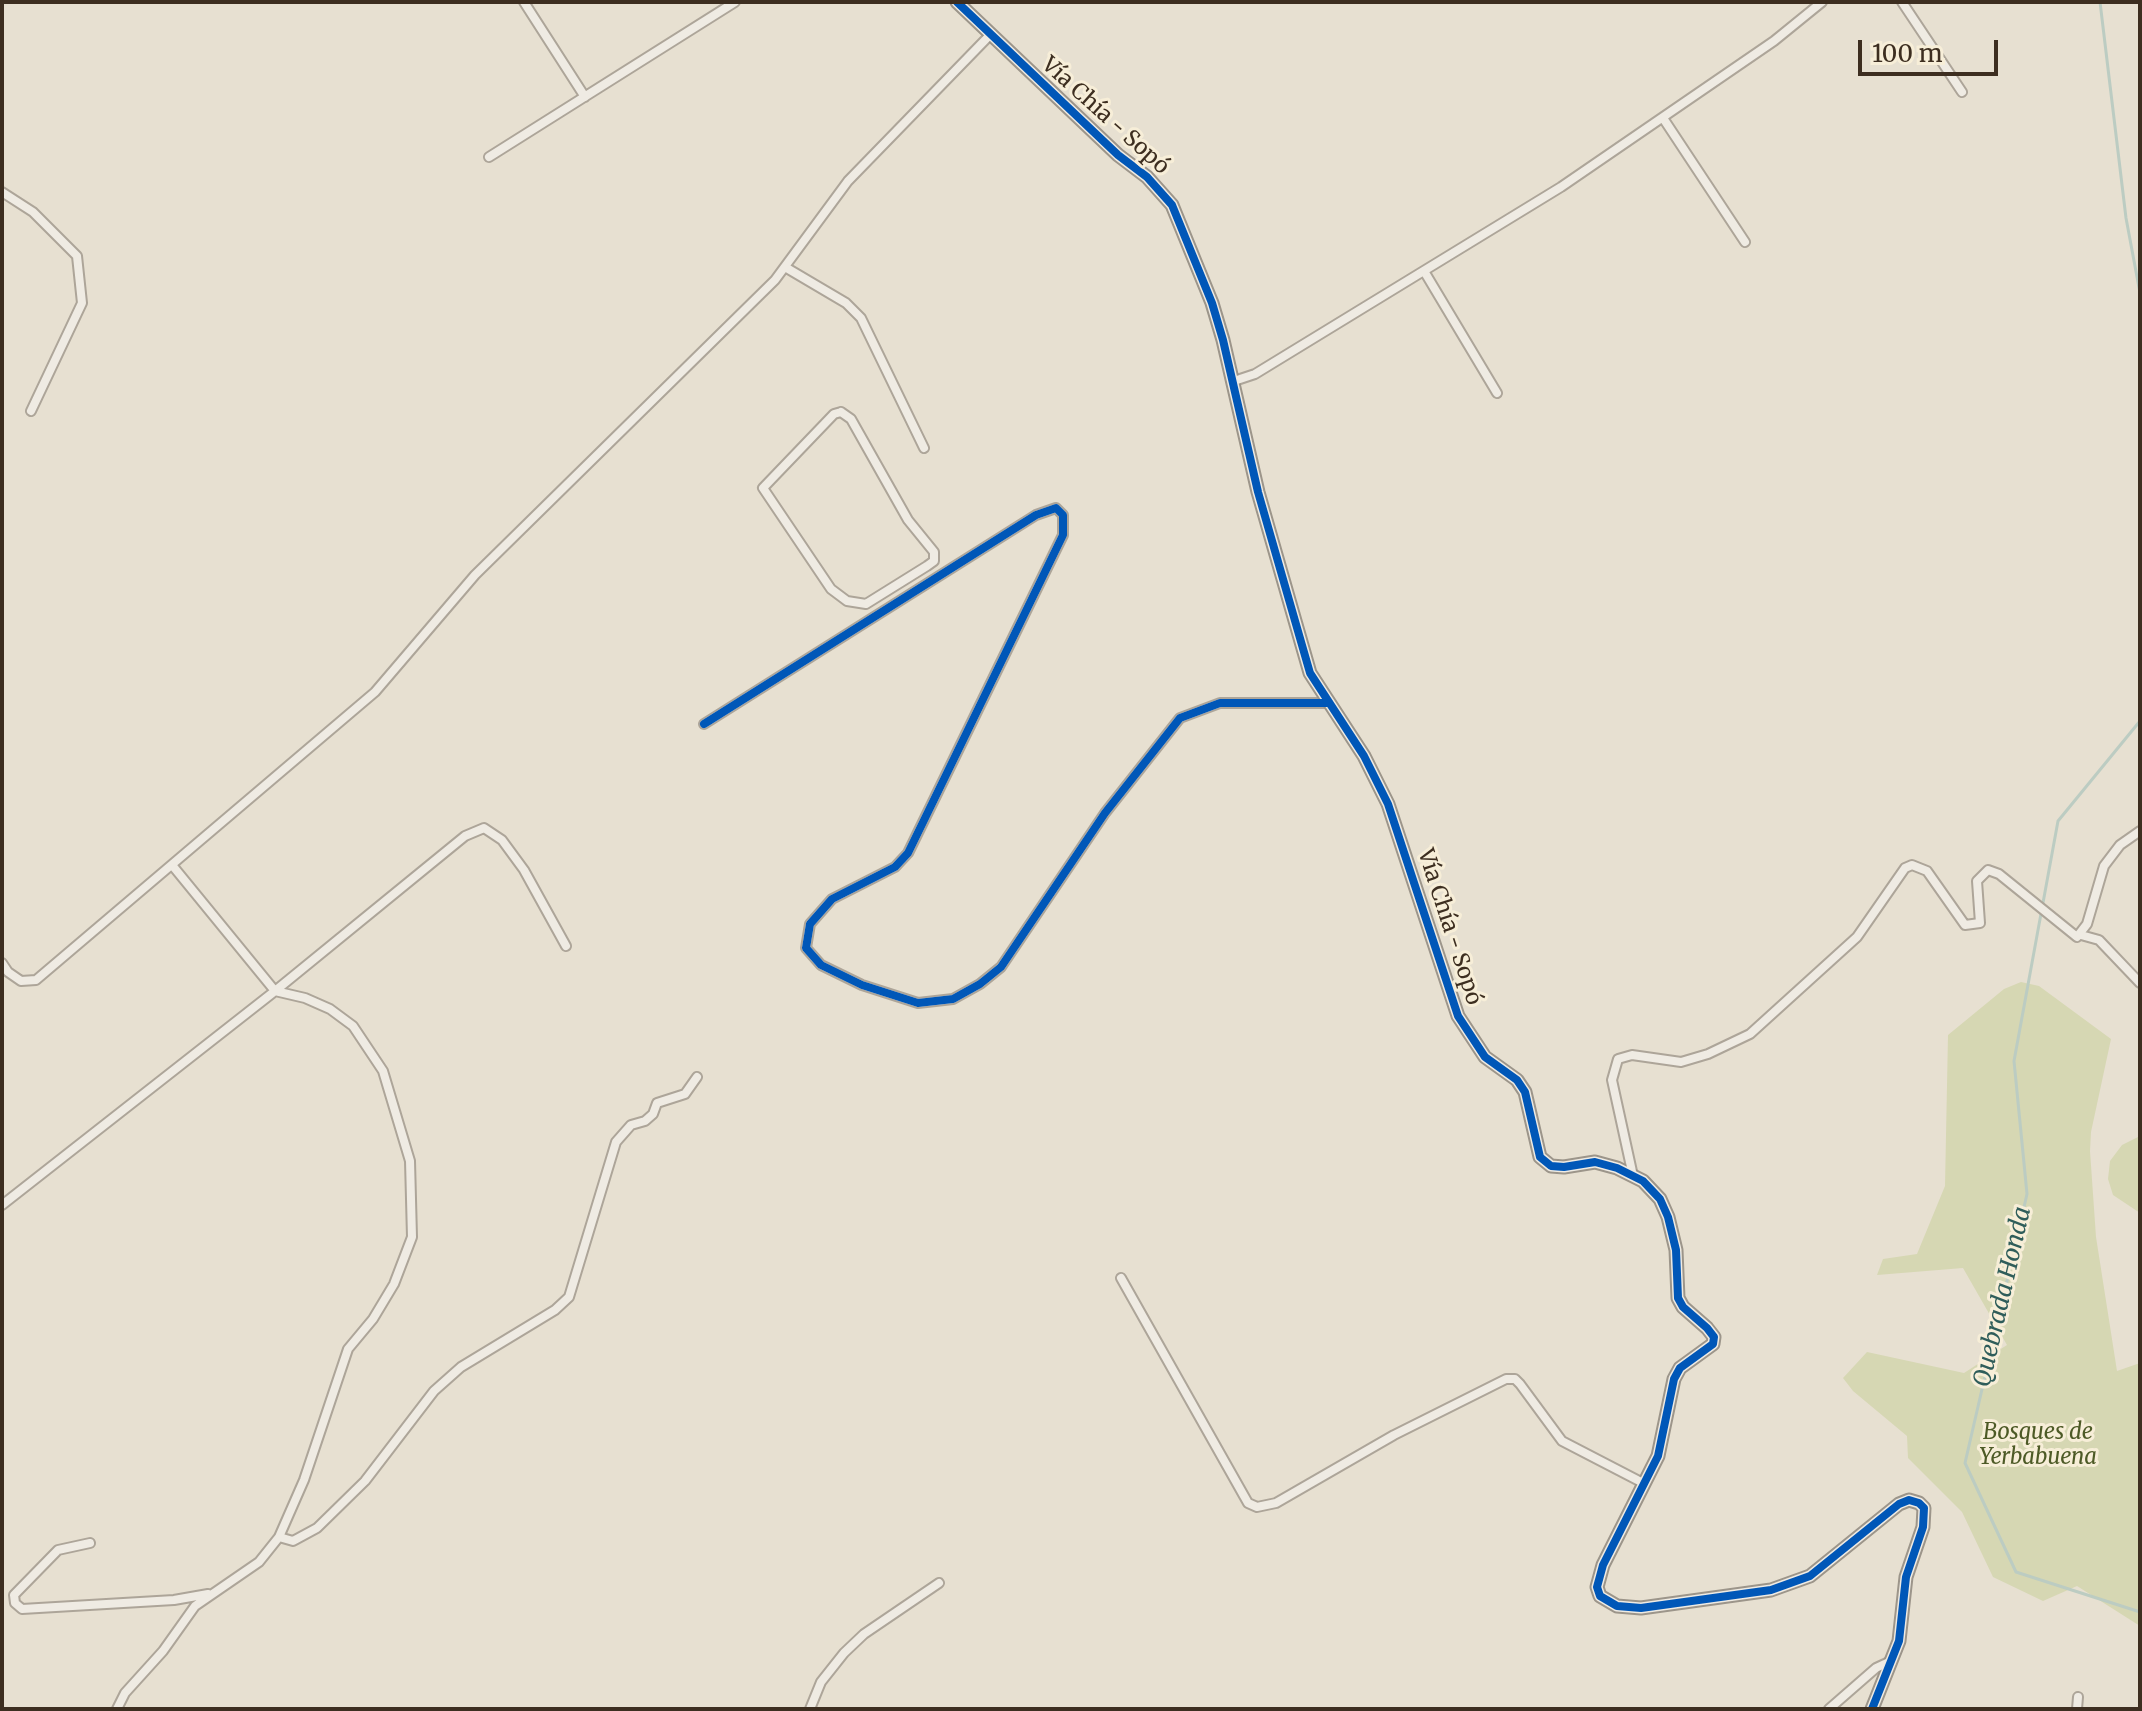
<!DOCTYPE html>
<meta charset="utf-8">
<style>
body{margin:0}
#map{position:relative;width:2142px;height:1711px;overflow:hidden;background:#e7e0d1;font-family:Merriweather,serif}
canvas{display:block}
.frame{position:absolute;inset:0;border:4px solid #3d2e20;pointer-events:none}
.scale{position:absolute;left:1858px;top:40px;width:140px;height:36px;box-sizing:border-box;border:4px solid #3d2e20;border-top:0;padding-left:10px;font-size:24px;line-height:28px;white-space:nowrap;color:#3d2e20;-webkit-text-stroke:6px #f7eed8;paint-order:stroke}
</style>
<div id="map">
<canvas width="2142" height="1711"></canvas>
<div class="frame"></div>
<div class="scale">100 m</div>
</div>
<script>
const g = document.querySelector('canvas').getContext('2d');
g.lineJoin = 'round';
function fill(path, color) {
  g.fillStyle = color;
  g.fill(path, 'evenodd');
}
function toPath(rows) {
  const path = new Path2D();
  for (const r of rows) {
    path.moveTo(r[0], r[1]);
    for (let i = 2; i < r.length; i += 2) path.lineTo(r[i], r[i + 1]);
  }
  return path;
}
function trace(path, color, width, dash) {
  g.strokeStyle = color;
  g.lineWidth = width;
  g.lineCap = dash ? 'butt' : 'round';
  g.setLineDash(dash || []);
  g.stroke(path);
}
function drawText(font, color, halo, rows, align = 'center') {
  g.font = font + ' Merriweather,serif';
  g.lineWidth = 6;
  g.setLineDash([]);
  g.textBaseline = 'middle';
  g.strokeStyle = halo;
  g.fillStyle = color;
  for (const [text, x, y, turn = 0] of rows) {
    g.save();
    g.translate(x, y);
    g.rotate((+turn || 0) * Math.PI / 180);
    g.textAlign = isNaN(turn) ? turn : align;
    if (halo) g.strokeText(text, 0, 0);
    g.fillText(text, 0, 0);
    g.restore();
  }
}
const green = toPath([
 [2021,982,2039,986,2111,1039,2091,1132,2090,1151,2096,1237,2117,1371,2140,1363,2140,1626,2077,1586,2043,1601,1993,1577,1962,1512,1908,1458,1907,1436,1853,1391,1843,1378,1867,1352,1964,1373,2007,1345,1963,1268,1877,1275,1883,1259,1917,1254,1945,1186,1948,1035,2004,989],
 [2140,1136,2140,1213,2113,1195,2108,1179,2110,1161,2122,1145]
]);
const stream = toPath([
 [2100,2,2126,218,2140,293],
 [2140,721,2058,821,2014,1061,2027,1194,1965,1463,2016,1572,2140,1612]
]);
const street = toPath([
 [524,2,585,97],
 [1902,2,1962,92],
 [1663,118,1745,242],
 [489,157,735,2],
 [2,192,33,212,77,256,82,303,31,411],
 [785,267,846,303,861,318,924,448],
 [1424,271,1497,393],
 [1234,381,1255,374,1561,187,1774,41,1822,2],
 [841,412,851,419,908,520,934,552,934,561,927,566,866,604,847,601,831,589,763,488,834,414,841,412],
 [704,724,1036,515,1056,508,1063,515,1063,535,908,853,895,867,832,899,810,924,806,948,821,965,862,985,918,1003,953,999,980,984,1001,967,1105,813,1180,718,1220,703,1327,703],
 [2081,935,2099,940,2140,983],
 [2,963,8,972,21,981,36,980,375,692,475,575,775,280,848,181,989,36],
 [1633,1176,1612,1080,1618,1059,1632,1055,1681,1062,1708,1054,1750,1034,1857,937,1905,868,1912,865,1927,871,1965,925,1980,923,1977,881,1988,870,1999,874,2077,937,2087,924,2104,866,2120,845,2140,831],
 [2,1205,275,991,465,836,484,828,502,840,524,870,566,946],
 [1121,1278,1248,1503,1257,1507,1276,1503,1394,1435,1506,1379,1515,1379,1520,1384,1562,1441,1645,1484],
 [279,1537,293,1541,317,1528,365,1481,434,1391,461,1367,555,1310,569,1297,616,1142,631,1125,645,1121,653,1114,657,1103,685,1094,697,1077],
 [90,1543,58,1550,14,1595,15,1603,22,1609,174,1600,208,1594],
 [117,1709,125,1693,163,1651,195,1606,259,1562,279,1537,304,1480,348,1349,373,1319,394,1284,412,1237,410,1161,383,1071,353,1026,330,1009,305,998,275,991,172,865],
 [810,1709,821,1682,844,1653,864,1634,939,1583],
 [1829,1709,1876,1668,1891,1661],
 [2077,1709,2078,1697]
]);
const secondary = toPath([
 [957,2,1118,155,1147,177,1172,205,1212,303,1223,340,1258,492,1310,673,1364,756,1388,804,1458,1016,1485,1057,1517,1080,1525,1092,1540,1157,1551,1166,1564,1167,1595,1162,1617,1168,1643,1181,1660,1199,1668,1217,1676,1250,1678,1298,1683,1307,1707,1328,1714,1337,1713,1344,1680,1368,1674,1379,1658,1456,1603,1565,1597,1587,1600,1596,1617,1606,1641,1608,1771,1590,1810,1576,1899,1504,1909,1500,1919,1503,1924,1508,1923,1527,1906,1577,1899,1641,1872,1709]
]);
const cycleway = toPath([
 [957,2,1118,155,1147,177,1172,205,1212,303,1223,340,1258,492,1310,673,1364,756,1388,804,1458,1016,1485,1057,1517,1080,1525,1092,1540,1157,1551,1166,1564,1167,1595,1162,1617,1168,1643,1181,1660,1199,1668,1217,1676,1250,1678,1298,1683,1307,1707,1328,1714,1337,1713,1344,1680,1368,1674,1379,1658,1456,1603,1565,1597,1587,1600,1596,1617,1606,1641,1608,1771,1590,1810,1576,1899,1504,1909,1500,1919,1503,1924,1508,1923,1527,1906,1577,1899,1641,1872,1709],
 [704,724,1036,515,1056,508,1063,515,1063,535,908,853,895,867,832,899,810,924,806,948,821,965,862,985,918,1003,953,999,980,984,1001,967,1105,813,1180,718,1220,703,1327,703]
]);
const streetNames = [
 ["Vía Chía - Sopó",1105,116,42],
 ["Vía Chía - Sopó",1449,927,72]
];
const parkNames = [
 ["Bosques de",2038,1433],
 ["Yerbabuena",2038,1458]
];
const waterNames = [
 ["Quebrada Honda",2003,1297,-77]
];
fill(green, '#d6d7b3');
trace(stream, '#bcccc2', 3);
trace(street, '#ada599', 12);
trace(secondary, '#9c958a', 15);
trace(street, '#efebe3', 8);
trace(secondary, '#efebe3', 11);
trace(cycleway, '#0057b8', 8);
drawText('22px', '#3d2e20', '#f7eed8', streetNames);
drawText('italic 22px', '#4d5a26', '#f7eed8', parkNames);
drawText('italic 24px', '#2f5d5a', '#f7eed8', waterNames);
</script>
